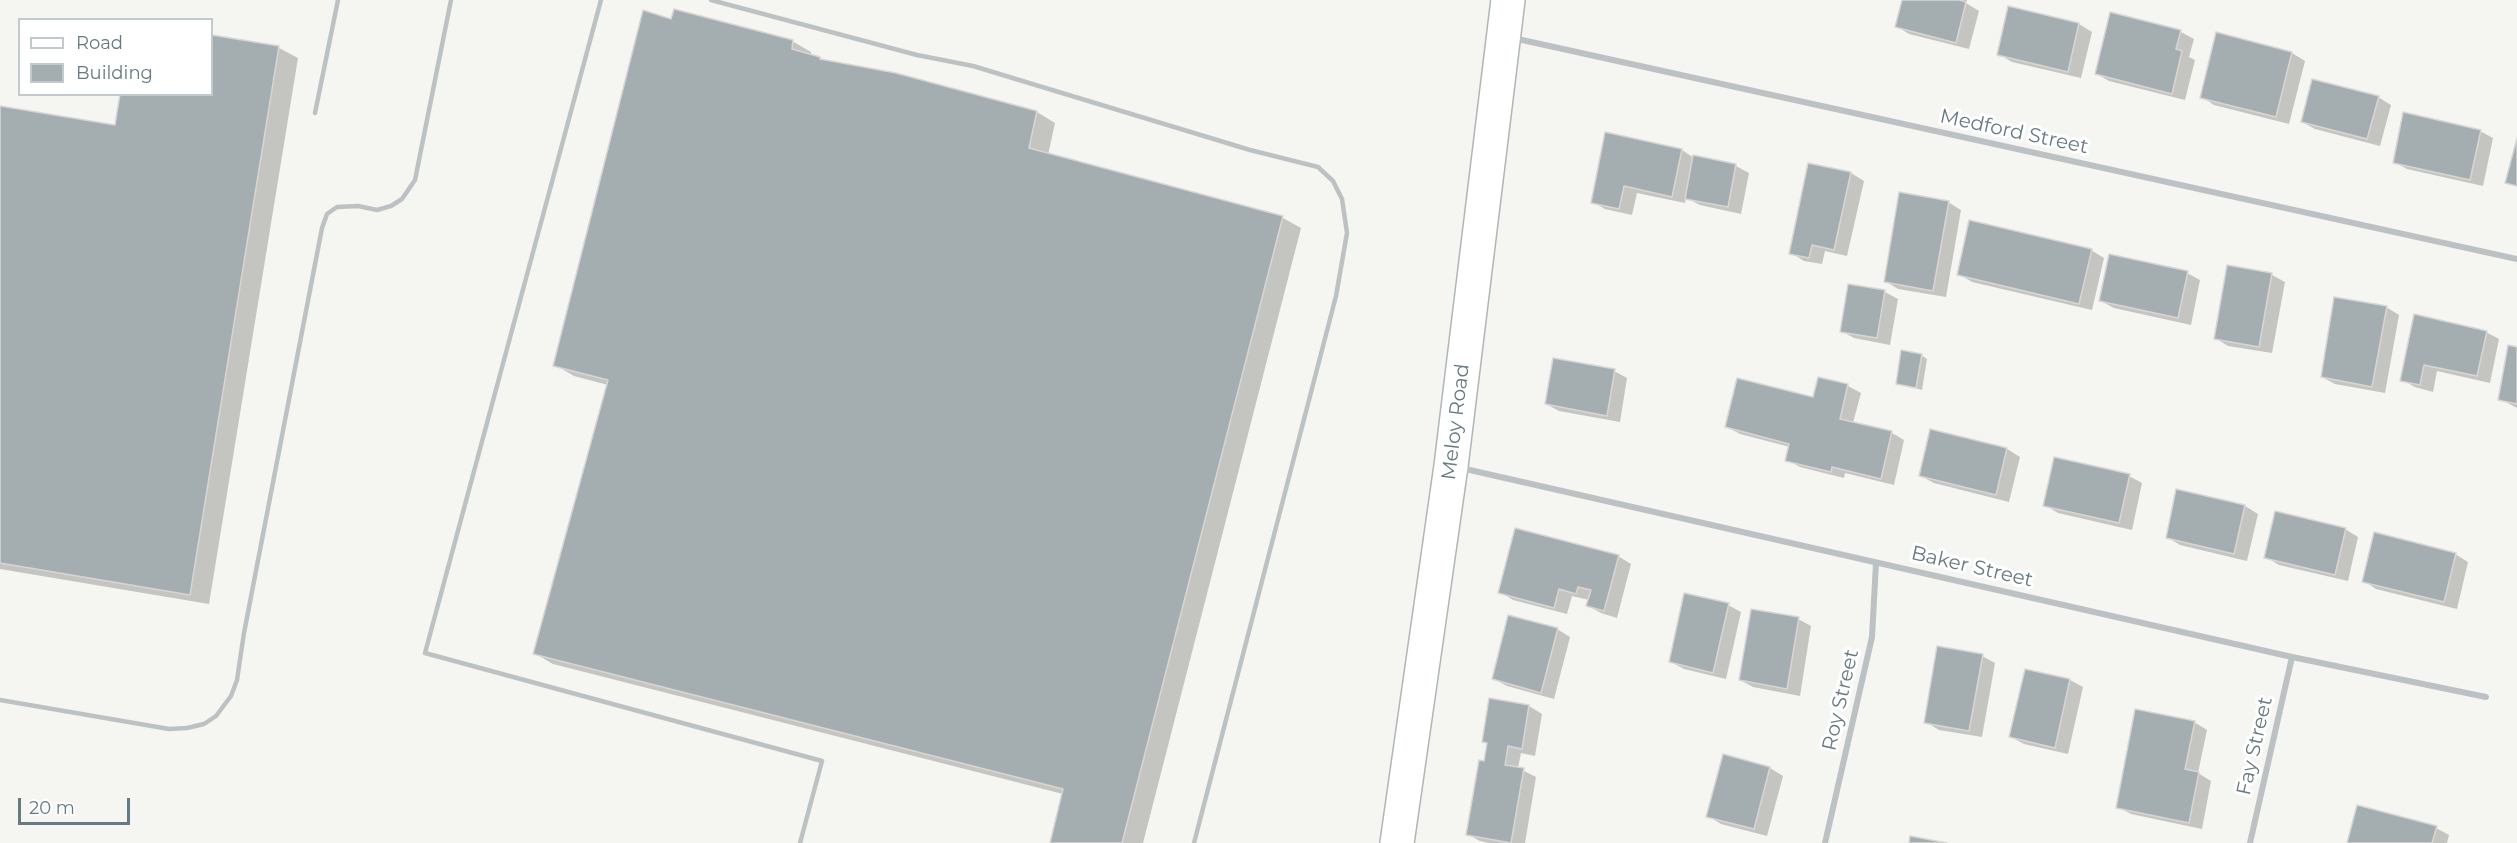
<!DOCTYPE html>
<style>
body{margin:0}
#map{position:relative;width:2517px;height:843px;overflow:hidden;background:#f5f5f2;font-family:Montserrat,sans-serif}
canvas{display:block}
.legend{position:absolute;left:18px;top:18px;width:195px;height:78px;box-sizing:border-box;background:#fff;border:2px solid #c2cacd;margin:0;padding:8px 10px;list-style:none;font-size:18px;color:#667a81}
.legend li{display:flex;align-items:center;gap:12px;height:30px}
.legend b{width:30px;border:2px solid #c2cacd}
.scale{position:absolute;left:18px;top:798px;width:112px;height:27px;box-sizing:border-box;border:3px solid #667a81;border-top:0;padding-left:8px;font-size:18px;line-height:21px;white-space:nowrap;color:#667a81;-webkit-text-stroke:4px #fff;paint-order:stroke}
</style>
<div id="map">
<canvas width="2517" height="843"></canvas>
<ul class="legend">
<li><b style="height:8px;background:#fff"></b>Road</li>
<li><b style="height:16px;background:#a4aeb1"></b>Building</li>
</ul>
<div class="scale">20 m</div>
</div>
<script>
const g = document.querySelector('canvas').getContext('2d');
g.lineJoin = 'round';
function fill(path, color) {
  g.fillStyle = color;
  g.fill(path, 'evenodd');
}
function toPath(rows) {
  const path = new Path2D();
  for (const r of rows) {
    path.moveTo(r[0], r[1]);
    for (let i = 2; i < r.length; i += 2) path.lineTo(r[i], r[i + 1]);
  }
  return path;
}
function trace(path, color, width, dash) {
  g.strokeStyle = color;
  g.lineWidth = width;
  g.lineCap = dash ? 'butt' : 'round';
  g.setLineDash(dash || []);
  g.stroke(path);
}
function drawText(font, color, halo, rows, align = 'center') {
  g.font = font + ' Montserrat,sans-serif';
  g.lineWidth = 6;
  g.setLineDash([]);
  g.textBaseline = 'middle';
  g.strokeStyle = halo;
  g.fillStyle = color;
  for (const [text, x, y, turn = 0] of rows) {
    g.save();
    g.translate(x, y);
    g.rotate((+turn || 0) * Math.PI / 180);
    g.textAlign = isNaN(turn) ? turn : align;
    if (halo) g.strokeText(text, 0, 0);
    g.fillText(text, 0, 0);
    g.restore();
  }
}
const shadow = toPath([
 [1903,0,1967,0,1966,3,1979,11,1969,49,1909,34,1896,26],
 [672,21,792,41,811,52,811,56,826,62,1037,112,1055,123,1048,155,1283,218,1301,228,1143,843,1052,843,1063,794,553,664,534,653,608,385,574,376,555,365],
 [2079,24,2092,32,2081,78,2012,62,1999,54],
 [2181,32,2194,39,2189,57,2195,60,2185,100,2109,81,2097,74],
 [2217,34,2292,53,2305,61,2289,124,2214,105,2202,97],
 [212,36,279,48,298,58,209,604,0,569,0,107,116,127,212,94],
 [2378,97,2391,105,2380,146,2315,129,2302,122],
 [2480,131,2493,138,2483,186,2407,169,2394,162],
 [1682,150,1694,158,1736,166,1749,173,1741,214,1700,205,1686,198,1685,203,1637,193,1632,215,1605,209,1593,202],
 [1810,165,1851,173,1864,181,1847,256,1825,251,1822,264,1804,261,1791,253],
 [1948,202,1961,210,1946,297,1898,289,1885,281],
 [2091,250,2104,258,2092,310,1972,282,1959,274],
 [2187,273,2200,280,2191,325,2114,308,2101,301],
 [2272,275,2285,282,2272,353,2228,346,2215,338],
 [1849,285,1885,292,1898,299,1890,345,1854,338,1841,331],
 [2386,307,2399,315,2385,393,2335,384,2322,377],
 [2415,316,2486,332,2499,339,2490,383,2437,371,2433,392,2415,387,2402,380],
 [2517,348,2517,408,2500,399],
 [1921,355,1927,359,1922,390,1897,383],
 [1614,371,1627,378,1620,422,1559,411,1546,404],
 [1819,379,1848,386,1861,393,1853,423,1892,433,1904,440,1894,485,1845,473,1844,478,1800,467,1787,460,1790,447,1740,434,1727,427,1814,399],
 [1931,431,2007,449,2020,457,2009,502,1934,483,1921,476],
 [2129,476,2142,483,2132,530,2058,513,2045,505],
 [2178,491,2245,506,2258,514,2247,561,2180,545,2167,537],
 [2345,529,2358,537,2348,581,2279,565,2266,557],
 [2455,554,2468,562,2457,609,2376,589,2364,581],
 [1618,556,1631,564,1617,618,1601,613,1588,606,1589,600,1572,596,1567,614,1513,600,1500,592],
 [1728,605,1741,612,1726,679,1684,669,1671,662],
 [1798,619,1811,626,1800,696,1753,687,1740,680],
 [1557,629,1570,637,1554,699,1507,686,1494,679],
 [1982,656,1995,663,1982,737,1939,730,1926,722],
 [2026,670,2070,680,2083,687,2068,754,2024,744,2011,737],
 [1491,700,1529,706,1542,714,1535,756,1521,753,1518,768,1536,777,1525,843,1489,843,1480,841,1467,834,1485,763,1488,744,1483,742],
 [2194,722,2207,730,2198,773,2211,781,2202,829,2131,814,2118,807],
 [1770,768,1783,776,1767,836,1721,824,1708,816],
 [2436,828,2449,835,2447,843,2348,843]
]);
const building = toPath([
 [1902,0,1959,0,1966,2,1956,43,1895,27,1902,0],
 [2008,6,2079,23,2068,72,1997,55,2008,6],
 [674,9,793,40,792,49,820,57,820,59,896,73,1037,111,1029,148,1283,216,1122,843,1050,843,1063,789,533,654,608,380,553,366,643,10,671,19,674,9],
 [2110,12,2181,30,2176,49,2182,51,2172,94,2095,74,2110,12],
 [2216,32,2292,52,2276,117,2200,98,2216,32],
 [212,35,279,46,190,595,0,563,0,106,115,125,120,94,212,94,212,35],
 [2312,79,2379,96,2367,139,2301,122,2312,79],
 [2403,112,2481,130,2470,180,2393,163,2403,112],
 [1605,132,1682,149,1672,197,1624,186,1619,209,1591,203,1605,132],
 [2517,138,2517,186,2505,183,2517,138],
 [1693,155,1736,164,1728,207,1685,199,1693,155],
 [1808,163,1851,172,1834,250,1812,245,1809,258,1789,254,1808,163],
 [1899,192,1949,201,1933,291,1884,282,1899,192],
 [1969,220,2092,249,2079,304,1957,275,1969,220],
 [2109,254,2188,271,2178,318,2099,301,2109,254],
 [2227,265,2272,273,2259,347,2214,339,2227,265],
 [1848,284,1885,290,1877,338,1840,332,1848,284],
 [2334,297,2387,306,2372,387,2321,377,2334,297],
 [2414,314,2487,331,2477,376,2424,365,2420,385,2400,381,2414,314],
 [2508,345,2517,347,2517,404,2498,400,2508,345],
 [1901,350,1922,354,1916,388,1896,384,1901,350],
 [1553,358,1615,369,1607,416,1545,404,1553,358],
 [1818,377,1848,384,1840,419,1892,431,1881,479,1832,467,1831,472,1785,461,1789,444,1725,427,1737,378,1813,397,1818,377],
 [1930,429,2007,448,1996,495,1919,476,1930,429],
 [2054,457,2130,474,2119,523,2043,506,2054,457],
 [2176,489,2245,505,2234,554,2166,538,2176,489],
 [2275,511,2346,528,2335,575,2264,558,2275,511],
 [1515,528,1619,555,1604,611,1586,606,1591,590,1578,587,1576,594,1559,589,1554,608,1498,593,1515,528],
 [2374,532,2456,553,2444,602,2362,582,2374,532],
 [1684,593,1729,603,1713,673,1669,662,1684,593],
 [1751,609,1799,617,1787,689,1739,680,1751,609],
 [1508,615,1558,628,1541,693,1492,679,1508,615],
 [1937,646,1983,654,1969,731,1924,723,1937,646],
 [2025,669,2070,679,2055,748,2009,737,2025,669],
 [1489,698,1529,705,1522,749,1508,746,1505,765,1524,768,1511,843,1466,835,1479,760,1484,761,1487,743,1482,742,1489,698],
 [2135,709,2195,721,2185,769,2199,772,2189,823,2116,808,2135,709],
 [1723,754,1770,767,1754,829,1706,817,1723,754],
 [2357,805,2437,826,2432,843,2347,843,2357,805],
 [1910,836,1947,843,1909,843,1910,836]
]);
const service = toPath([
 [601,0,425,653,822,761,800,843],
 [711,0,917,55,973,66,1250,150,1318,167,1333,181,1342,199,1347,233,1336,296,1194,843],
 [315,113,338,0],
 [0,700,169,729,187,728,204,724,216,716,231,696,237,680,244,633,322,228,327,214,337,207,358,206,377,210,391,206,402,199,415,180,451,0]
]);
const minor = toPath([
 [1513,38,2517,259],
 [1461,468,2292,657,2486,697],
 [1825,843,1872,637,1876,563],
 [2250,843,2292,657]
]);
const secondary = toPath([
 [1397,843,1451,466,1508,0]
]);
const streetNames = [
 ["Medford Street",2014,132,12],
 ["Meloy Road",1456,422,-83],
 ["Baker Street",1972,567,13],
 ["Roy Street",1841,700,-77],
 ["Fay Street",2255,746,-77]
];
fill(shadow, '#0003');
fill(building, '#a4aeb1');
trace(building, '#d7d6d5', 1.5);
trace(secondary, '#afb6b9', 36);
trace(service, '#bcc2c4', 4.5);
trace(minor, '#bcc2c4', 6);
trace(secondary, '#fff', 33);
drawText('20px', '#667a81', '#fff', streetNames);
</script>
